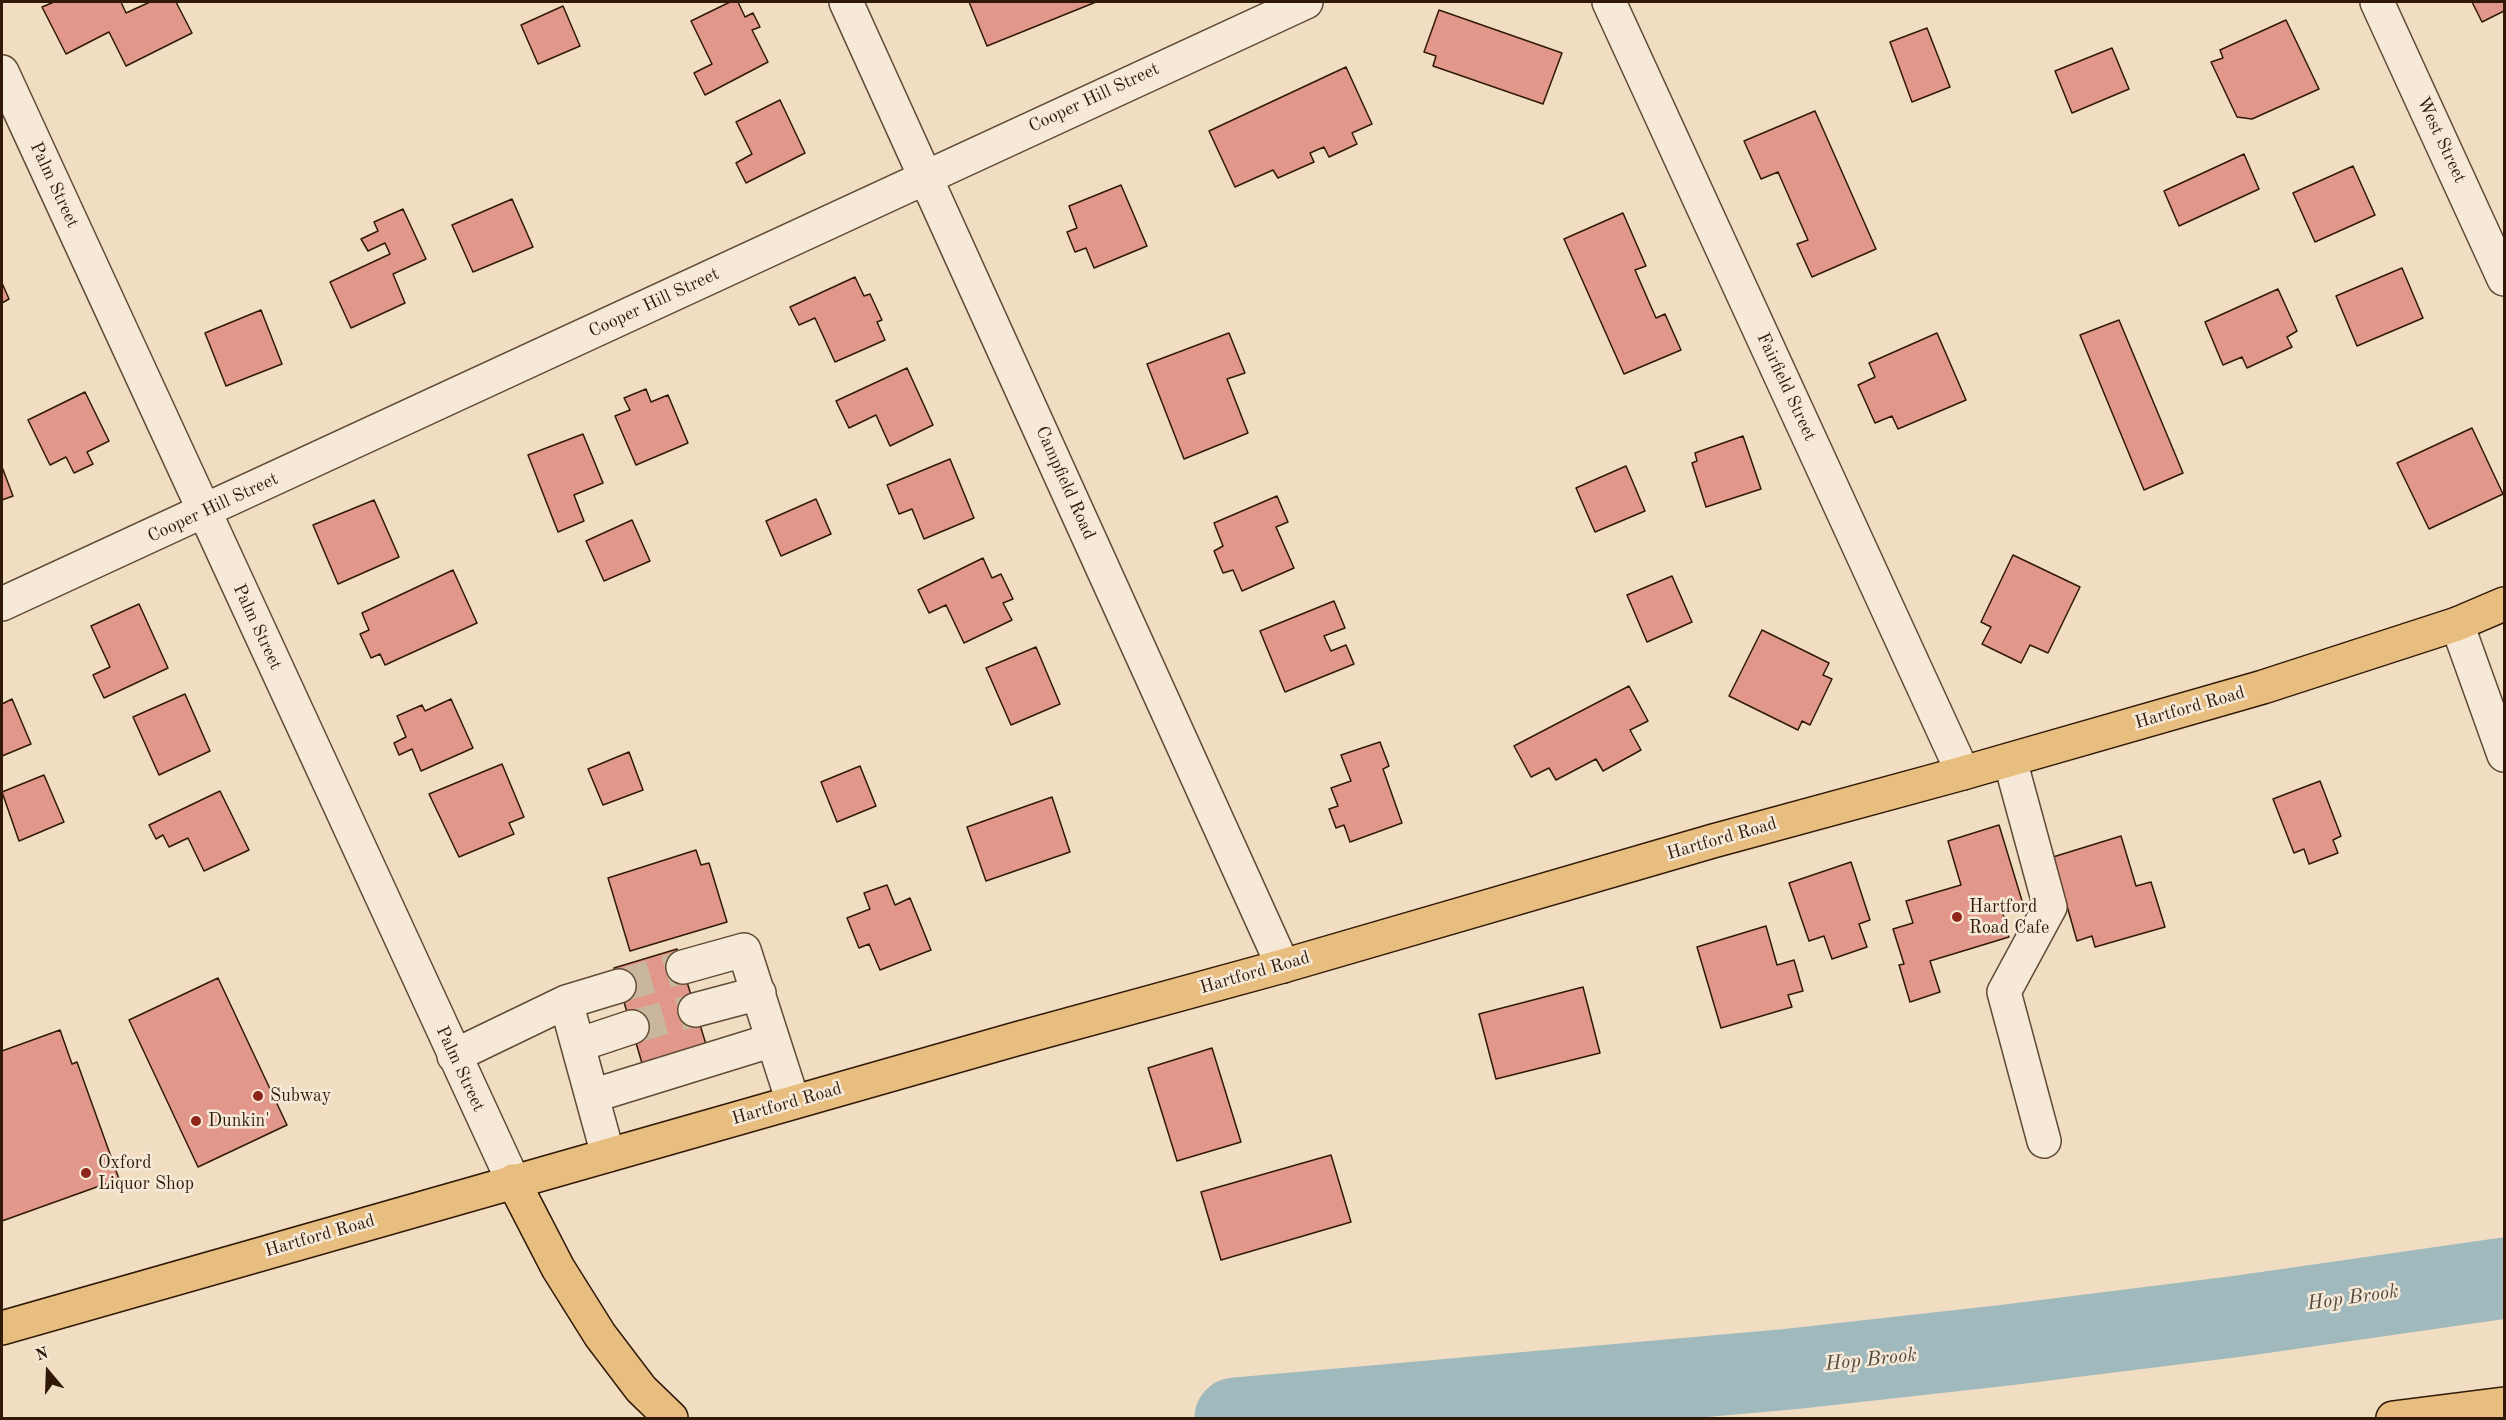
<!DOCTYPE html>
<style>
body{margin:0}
#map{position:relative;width:2506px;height:1420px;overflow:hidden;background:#f1ddc1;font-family:"Old Standard TT",serif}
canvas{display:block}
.frame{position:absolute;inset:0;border:3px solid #301a07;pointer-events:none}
.north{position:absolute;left:18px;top:1342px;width:60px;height:60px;-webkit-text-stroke:4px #f6e9d7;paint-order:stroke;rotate:341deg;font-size:16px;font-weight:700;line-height:24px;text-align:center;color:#301a07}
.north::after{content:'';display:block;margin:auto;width:21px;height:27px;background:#301a07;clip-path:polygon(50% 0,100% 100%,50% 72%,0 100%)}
</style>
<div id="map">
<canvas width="2506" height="1420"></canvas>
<div class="frame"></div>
<div class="north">N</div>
</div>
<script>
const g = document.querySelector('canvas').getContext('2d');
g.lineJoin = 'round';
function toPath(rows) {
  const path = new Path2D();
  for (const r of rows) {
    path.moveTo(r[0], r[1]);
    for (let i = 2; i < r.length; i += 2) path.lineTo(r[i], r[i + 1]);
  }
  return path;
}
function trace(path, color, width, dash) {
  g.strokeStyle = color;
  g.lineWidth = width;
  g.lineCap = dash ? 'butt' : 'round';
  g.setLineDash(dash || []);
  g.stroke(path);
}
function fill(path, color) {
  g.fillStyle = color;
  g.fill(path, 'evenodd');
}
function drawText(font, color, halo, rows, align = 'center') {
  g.font = font + ' "Old Standard TT",serif';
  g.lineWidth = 5;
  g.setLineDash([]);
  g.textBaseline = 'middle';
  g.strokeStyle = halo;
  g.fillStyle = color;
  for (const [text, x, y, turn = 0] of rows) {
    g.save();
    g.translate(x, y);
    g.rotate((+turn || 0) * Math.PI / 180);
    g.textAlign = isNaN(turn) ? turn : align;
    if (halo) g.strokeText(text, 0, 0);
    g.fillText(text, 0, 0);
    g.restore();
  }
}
const river = toPath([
 [1235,1418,1791,1369,2007,1345,2240,1316,2504,1278]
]);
const building = toPath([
 [54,2,121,2,126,13,150,2,176,2,192,33,126,66,109,32,66,54,42,7,54,2],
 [730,2,738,2,745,17,753,13,760,27,752,30,768,62,705,95,694,73,712,64,691,21,730,2],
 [969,2,1096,2,987,46,969,2],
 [2472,2,2504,2,2504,11,2482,22,2472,2],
 [563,6,580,46,538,64,521,25,563,6],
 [1439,10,1562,53,1543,104,1433,66,1436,56,1424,52,1439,10],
 [2286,20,2319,89,2252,119,2237,117,2211,62,2223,58,2220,50,2286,20],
 [1927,28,1950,87,1912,102,1890,42,1927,28],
 [2112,48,2129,89,2072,113,2055,71,2112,48],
 [1346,67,1372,124,1352,133,1357,144,1329,157,1324,147,1310,153,1314,162,1278,178,1273,170,1235,187,1209,131,1346,67],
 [780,100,805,153,746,183,736,163,752,154,736,122,780,100],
 [1815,111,1876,249,1812,277,1797,244,1808,240,1778,172,1761,179,1744,141,1815,111],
 [2244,154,2259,189,2179,226,2164,191,2244,154],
 [2353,166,2375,215,2315,242,2293,193,2353,166],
 [1121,185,1147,246,1094,268,1086,248,1075,252,1067,232,1077,228,1069,206,1121,185],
 [512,199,533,247,473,272,452,225,512,199],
 [403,209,426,259,393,274,405,303,351,328,330,282,390,254,385,243,368,251,361,239,378,231,374,222,403,209],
 [1623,213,1646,266,1635,270,1656,318,1665,314,1681,350,1624,374,1564,239,1623,213],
 [2402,268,2423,318,2357,346,2336,296,2402,268],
 [855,277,864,296,870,294,882,320,877,322,885,340,835,362,815,318,799,325,790,307,855,277],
 [2,283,9,299,2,303,2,283],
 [2278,289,2297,331,2287,337,2292,347,2247,368,2242,357,2223,365,2205,322,2278,289],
 [261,310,282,364,226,386,205,333,261,310],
 [2119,320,2183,473,2144,490,2080,335,2119,320],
 [1229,333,1245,373,1227,379,1248,433,1184,459,1147,364,1229,333],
 [1937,333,1966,400,1898,429,1892,416,1875,423,1858,385,1875,377,1869,363,1937,333],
 [907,368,933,425,890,446,876,415,849,428,836,401,907,368],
 [646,389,651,402,668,395,688,443,636,465,615,416,630,410,624,398,646,389],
 [85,392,109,441,87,452,93,464,74,473,66,457,50,465,28,420,85,392],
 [2472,428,2503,494,2429,529,2397,463,2472,428],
 [583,434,603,483,574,495,584,521,558,532,528,455,583,434],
 [1743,436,1761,489,1706,507,1692,463,1697,461,1695,453,1743,436],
 [950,459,974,518,924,539,912,509,899,514,887,485,950,459],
 [1626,466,1645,511,1595,532,1576,488,1626,466],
 [2,467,13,496,2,500,2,467],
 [1277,496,1288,522,1276,527,1294,568,1242,591,1233,570,1223,573,1214,551,1223,546,1214,523,1277,496],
 [816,499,831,534,781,556,766,521,816,499],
 [374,500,399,557,338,584,313,525,374,500],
 [632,520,650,561,604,581,586,541,632,520],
 [2013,555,2080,587,2048,653,2030,645,2021,663,1982,644,1991,627,1981,622,2013,555],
 [983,558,992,578,1001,574,1013,599,1003,603,1012,620,964,643,946,605,929,613,918,590,983,558],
 [453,570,477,623,385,665,380,654,371,658,360,634,369,630,362,613,453,570],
 [1672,576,1692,622,1647,642,1627,595,1672,576],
 [1334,601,1345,628,1324,636,1331,651,1346,645,1354,664,1285,692,1260,631,1334,601],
 [139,604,168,668,104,698,93,675,110,667,91,626,139,604],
 [1762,630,1829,663,1823,675,1832,679,1810,725,1802,721,1798,730,1729,696,1762,630],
 [1036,647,1060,704,1011,725,986,668,1036,647],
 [1629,686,1648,721,1630,730,1641,750,1603,771,1596,759,1556,780,1549,768,1531,777,1514,746,1629,686],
 [185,694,210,751,159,775,133,717,185,694],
 [12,699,31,744,2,756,2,704,12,699],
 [451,699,473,748,421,771,412,749,399,755,394,743,406,737,397,716,422,705,425,711,451,699],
 [1380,742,1389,766,1383,769,1402,823,1350,842,1344,825,1336,828,1329,809,1338,806,1331,788,1351,781,1341,755,1380,742],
 [629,752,643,790,603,805,588,769,629,752],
 [502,764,524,817,509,823,514,834,459,857,429,794,502,764],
 [860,766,876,806,837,822,821,782,860,766],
 [44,775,64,822,19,841,2,792,44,775],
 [2320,781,2341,836,2333,840,2338,853,2309,864,2304,849,2294,853,2273,799,2320,781],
 [220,791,249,850,204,871,188,838,169,847,163,835,156,839,149,825,220,791],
 [1052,797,1070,852,986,881,967,827,1052,797],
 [1999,825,2023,904,2002,910,2009,937,1930,961,1940,992,1910,1002,1899,965,1904,964,1893,929,1913,923,1906,901,1961,885,1948,841,1999,825],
 [2121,836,2136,886,2151,882,2165,927,2095,947,2092,936,2077,941,2053,857,2121,836],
 [696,850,701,865,709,863,727,922,630,951,608,878,696,850],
 [1851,862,1870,920,1859,924,1867,947,1832,959,1824,936,1809,941,1789,883,1851,862],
 [887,885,895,905,910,898,931,950,880,970,869,944,859,948,847,918,870,909,864,893,887,885],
 [1766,926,1777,965,1794,960,1803,991,1788,995,1792,1007,1721,1028,1697,947,1766,926],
 [677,949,708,1051,644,1070,614,968,677,949],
 [218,978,287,1125,198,1167,129,1020,218,978],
 [1583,987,1600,1053,1496,1079,1479,1014,1583,987],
 [60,1030,72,1064,77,1062,119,1179,2,1221,2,1051,60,1030],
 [1212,1048,1241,1142,1177,1161,1148,1068,1212,1048],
 [1331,1155,1351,1222,1221,1260,1201,1192,1331,1155]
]);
const minorTunnel = toPath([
 [619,986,683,967],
 [632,1027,695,1010]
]);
const minor = toPath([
 [846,2,1283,966],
 [1609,2,1963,773],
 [2377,2,2504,279],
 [2,72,513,1181],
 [2,604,1306,2],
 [2457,624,2504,755],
 [2010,760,2050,907,2004,992,2044,1141],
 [683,967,744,950,793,1102],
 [566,1002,619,986],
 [695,1010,759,993],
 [578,1045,632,1027],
 [454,1056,566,1002,608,1155],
 [592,1096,773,1040]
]);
const major = toPath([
 [2,1328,1016,1039,1283,966,1713,841,1963,773,2263,687,2457,624,2504,604]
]);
const highway = toPath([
 [513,1181,558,1268,600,1335,641,1389,671,1418],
 [2393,1418,2504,1404]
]);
const markers = [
 [1957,917,6,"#8f2418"],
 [258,1096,6,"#8f2418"],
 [196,1121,6,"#8f2418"],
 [86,1173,6,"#8f2418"]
];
const streetNames = [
 ["Cooper Hill Street",1094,98,-25],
 ["West Street",2441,140,65],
 ["Palm Street",54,185,65],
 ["Cooper Hill Street",654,303,-25],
 ["Fairfield Street",1786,387,65],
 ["Campfield Road",1065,483,66],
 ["Cooper Hill Street",213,508,-25],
 ["Palm Street",257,627,65],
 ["Hartford Road",2190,708,-16],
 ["Hartford Road",1722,839,-16],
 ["Hartford Road",1255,973,-16],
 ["Palm Street",460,1069,65],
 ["Hartford Road",787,1104,-16],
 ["Hartford Road",320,1236,-16]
];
const poiNames = [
 ["Hartford",1969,907],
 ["Road Cafe",1969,928],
 ["Subway",270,1096],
 ["Dunkin'",208,1121],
 ["Oxford",98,1163],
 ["Liquor Shop",98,1184]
];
const waterNames = [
 ["Hop Brook",2353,1298,-8],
 ["Hop Brook",1871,1360,-6]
];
trace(river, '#9fb9bd', 81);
fill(building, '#e1988b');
trace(building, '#301a07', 1.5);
trace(minorTunnel, '#cab69c', 33, [33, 16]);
trace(minor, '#604b36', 36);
trace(major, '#301a07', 36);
trace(highway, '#301a07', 36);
trace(minor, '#f6e9d7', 33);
trace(major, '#e8be80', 33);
trace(highway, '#e8be80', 33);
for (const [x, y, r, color] of markers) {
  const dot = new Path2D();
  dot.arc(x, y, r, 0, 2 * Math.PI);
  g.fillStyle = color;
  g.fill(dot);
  trace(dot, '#f6e9d7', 2);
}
drawText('18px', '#301a07', '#f6e9d7', streetNames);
drawText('18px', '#301a07', '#f6e9d7', poiNames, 'left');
drawText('italic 20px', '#514a3e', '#f6e9d7', waterNames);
</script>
